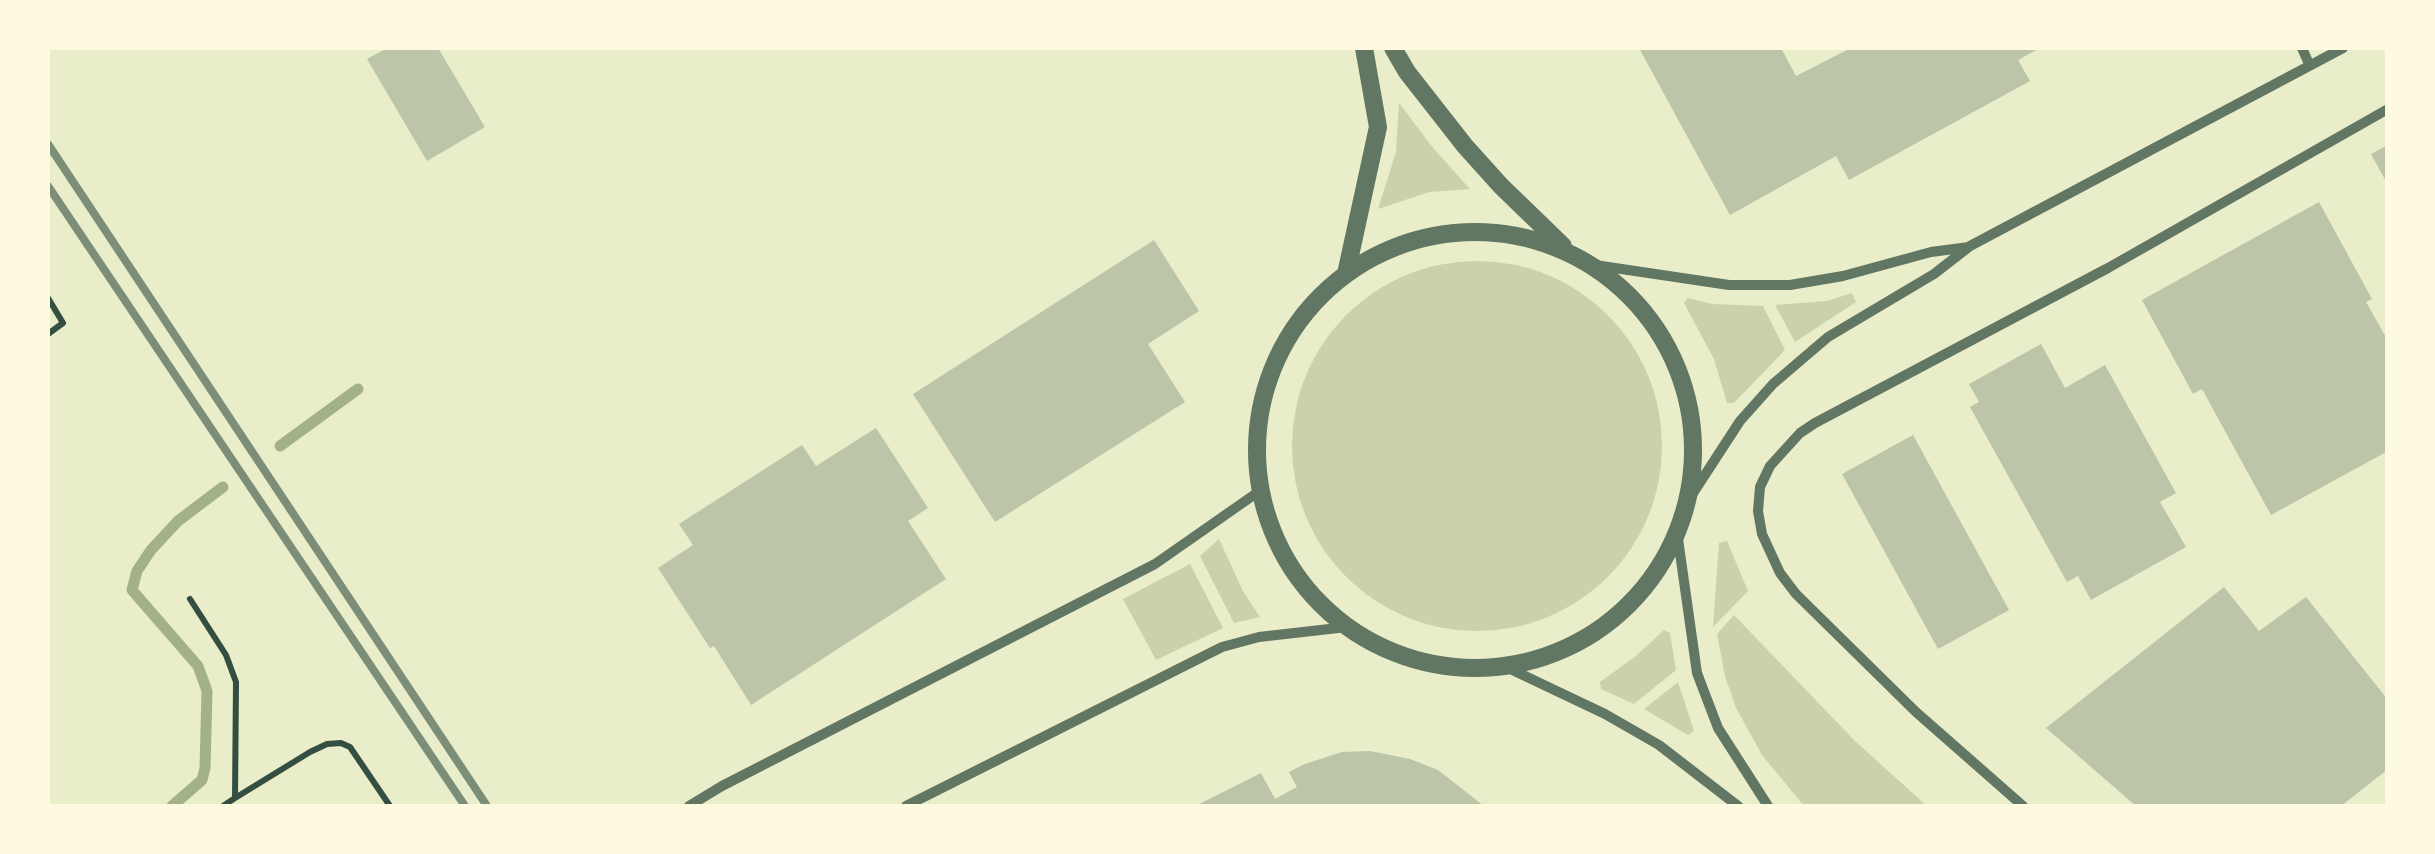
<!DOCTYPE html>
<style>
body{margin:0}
#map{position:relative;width:2435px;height:854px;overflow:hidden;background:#e9edc9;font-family:"Source Sans 3",sans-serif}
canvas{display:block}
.frame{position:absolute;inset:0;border:50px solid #fefae0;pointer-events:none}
</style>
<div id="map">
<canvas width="2435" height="854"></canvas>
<div class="frame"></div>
</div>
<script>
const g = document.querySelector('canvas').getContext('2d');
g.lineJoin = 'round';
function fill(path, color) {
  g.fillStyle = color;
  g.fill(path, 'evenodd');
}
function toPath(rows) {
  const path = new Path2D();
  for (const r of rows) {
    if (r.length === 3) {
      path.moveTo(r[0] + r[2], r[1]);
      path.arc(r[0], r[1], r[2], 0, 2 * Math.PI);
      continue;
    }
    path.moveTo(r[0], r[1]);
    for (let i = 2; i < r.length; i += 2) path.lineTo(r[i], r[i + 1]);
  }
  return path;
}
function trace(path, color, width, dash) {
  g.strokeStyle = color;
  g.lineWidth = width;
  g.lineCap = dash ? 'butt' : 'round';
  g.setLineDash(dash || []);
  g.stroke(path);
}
const green = toPath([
 [1399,103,1434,149,1470,189,1429,192,1378,209,1396,152],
 [1477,446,185],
 [1852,293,1856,302,1795,342,1775,305,1827,301],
 [1688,298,1712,304,1763,306,1785,350,1734,403,1727,403,1714,359,1684,303],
 [1219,539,1243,591,1260,617,1234,623,1200,556],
 [1727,541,1748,591,1713,627,1719,543],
 [1190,564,1223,628,1156,660,1123,599],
 [1734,615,1855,741,1927,806,1804,806,1762,755,1736,708,1725,676,1717,634],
 [1664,630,1670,633,1676,670,1634,704,1601,689,1600,682,1636,656],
 [1678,682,1694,731,1688,735,1644,709]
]);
const stream = toPath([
 [280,446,358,389],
 [172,806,202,780,205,768,207,691,198,666,132,590,137,571,151,550,178,521,223,487]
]);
const building = toPath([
 [387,48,438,48,485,127,427,161,367,59],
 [1639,48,1781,48,1796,76,1851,48,2040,48,2018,60,2030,81,1849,180,1836,156,1730,215],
 [2388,145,2388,185,2371,154],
 [2319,202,2372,299,2366,302,2388,341,2388,451,2271,515,2202,389,2193,394,2142,300],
 [1154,240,1199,311,1148,344,1185,402,995,522,913,394],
 [2041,344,2065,388,2105,365,2176,493,2160,502,2186,547,2091,600,2078,576,2067,582,1970,407,1979,402,1969,384],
 [876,428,928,508,908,521,946,579,751,705,714,646,710,648,658,568,693,545,679,524,802,445,816,466],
 [1913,435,2009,610,1938,649,1842,474],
 [2224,587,2259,631,2306,597,2388,700,2388,769,2341,806,2136,806,2046,728],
 [1370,751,1410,759,1438,770,1484,806,1195,806,1261,773,1275,799,1297,787,1289,772,1305,764,1342,752]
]);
const path = toPath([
 [48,298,63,323,48,334],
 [190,599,226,655,236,682,235,798,223,806],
 [235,798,310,752,327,744,341,743,350,747,390,806]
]);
const minor = toPath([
 [2302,48,2309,64],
 [1588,264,1729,285,1790,285,1843,276,1931,252,1969,247],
 [1686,504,1740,421,1773,384,1828,337,1934,274,1970,246,2343,48],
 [1677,532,1697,673,1718,728,1768,806],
 [1504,666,1605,714,1659,745,1738,806],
 [689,806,722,786,1155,564,1261,490],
 [906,806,1222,647,1259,637,1347,627],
 [2023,806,1916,712,1796,594,1780,573,1762,534,1758,511,1760,487,1770,466,1800,433,1815,423,2108,268,2388,109]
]);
const tertiary = toPath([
 [1393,48,1407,72,1465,146,1501,186,1563,246],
 [1475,450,218],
 [1346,274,1378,127,1364,48]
]);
const rail = toPath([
 [48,144,487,806],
 [48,186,465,806]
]);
fill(green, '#cad2ad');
trace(stream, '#a3b18a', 11);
fill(building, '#bcc5a7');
trace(path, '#344e41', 6);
trace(minor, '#617663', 10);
trace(tertiary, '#617663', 18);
trace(rail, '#7c8e77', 8);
</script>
